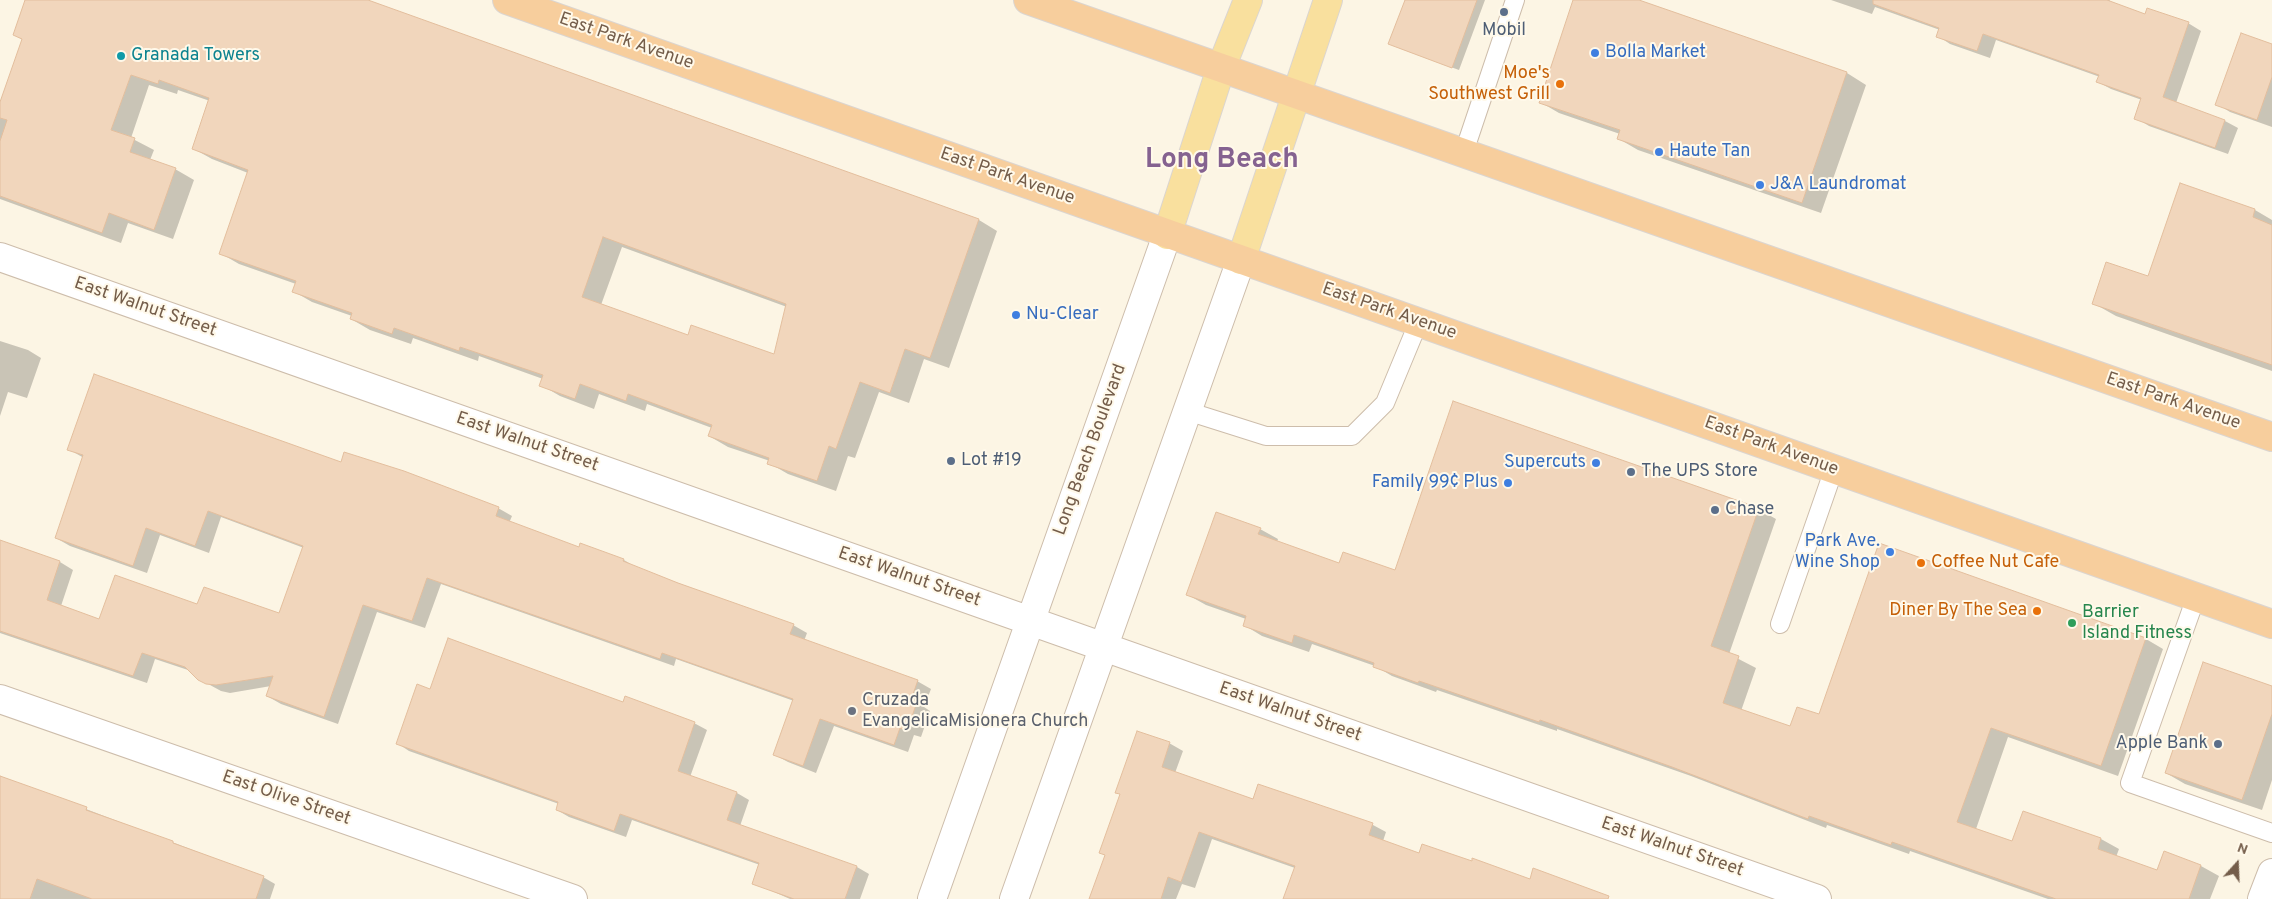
<!DOCTYPE html>
<meta charset="utf-8">
<style>
body{margin:0}
#map{position:relative;width:2272px;height:899px;overflow:hidden;background:#fcf5e4;font-family:Overpass,sans-serif}
canvas{display:block}
.north{position:absolute;left:2212px;top:839px;width:50px;height:50px;-webkit-text-stroke:4px #fff9ea;paint-order:stroke;rotate:20deg;font-size:14px;font-weight:700;line-height:20px;text-align:center;color:#745d4a}
.north::after{content:'';display:block;margin:auto;width:18px;height:22px;background:#745d4a;clip-path:polygon(50% 0,100% 100%,50% 72%,0 100%)}
</style>
<div id="map">
<canvas width="2272" height="899"></canvas>
<div class="north">N</div>
</div>
<script>
const g = document.querySelector('canvas').getContext('2d');
g.lineJoin = 'round';
function fill(path, color) {
  g.fillStyle = color;
  g.fill(path, 'evenodd');
}
function toPath(rows) {
  const path = new Path2D();
  for (const r of rows) {
    path.moveTo(r[0], r[1]);
    for (let i = 2; i < r.length; i += 2) path.lineTo(r[i], r[i + 1]);
  }
  return path;
}
function trace(path, color, width, dash) {
  g.strokeStyle = color;
  g.lineWidth = width;
  g.lineCap = dash ? 'butt' : 'round';
  g.setLineDash(dash || []);
  g.stroke(path);
}
function drawText(font, color, halo, rows, align = 'center') {
  g.font = font + ' Overpass,sans-serif';
  g.lineWidth = 4;
  g.setLineDash([]);
  g.textBaseline = 'middle';
  g.strokeStyle = halo;
  g.fillStyle = color;
  for (const [text, x, y, turn = 0] of rows) {
    g.save();
    g.translate(x, y);
    g.rotate((+turn || 0) * Math.PI / 180);
    g.textAlign = isNaN(turn) ? turn : align;
    if (halo) g.strokeText(text, 0, 0);
    g.fillText(text, 0, 0);
    g.restore();
  }
}
const shadow = toPath([
 [26,0,365,0,979,220,997,231,949,368,924,359,909,403,879,392,855,458,848,456,836,491,788,474,769,463,770,461,728,447,709,436,712,428,647,404,645,411,599,394,594,409,560,396,541,385,543,379,479,356,478,361,413,338,411,344,370,330,351,319,352,316,312,302,293,291,296,284,239,264,220,253,248,173,212,159,194,149,210,101,178,90,177,94,149,85,131,138,154,150,150,160,175,169,194,180,173,239,128,223,121,243,0,199,0,103,23,40,14,35],
 [622,247,787,307,775,356,689,337,601,305],
 [1406,0,1485,0,1459,70,1396,47],
 [1574,0,1636,0,1847,73,1866,85,1821,213,1638,150,1619,139,1620,134,1559,113,1540,102],
 [1831,0,2110,0,2109,2,2146,15,2188,23,2201,31,2176,103,2225,121,2238,128,2228,154,2149,126,2136,118,2142,100,2111,89,2098,82,2100,77,1996,40,1990,58,1950,44,1938,36,1940,30,1875,7,1872,14],
 [2272,45,2272,127,2230,112,2217,104],
 [2255,210,2272,220,2272,371,2116,316,2093,303,2149,278],
 [0,341,28,350,41,358,27,398,8,392,0,416],
 [68,449,341,463,498,508,512,516,509,523,580,548,581,545,624,560,637,568,793,625,807,633,804,641,917,681,931,689,924,707,930,711,921,737,914,735,908,752,834,726,816,773,788,762,775,755,794,701,676,659,674,666,441,584,425,628,377,612,338,724,281,704,267,696,271,686,230,693,221,691,199,679,191,671,155,659,147,683,0,633,0,549,60,562,73,570,61,606,100,620,198,606,280,615,304,548,221,517,209,553,160,535,147,573,70,546,56,538,84,458],
 [1758,509,1776,519,1729,654,1756,668,1741,711,1790,728,1819,716,2146,639,2163,649,2118,776,2008,737,1976,829,2013,842,2024,812,2101,839,2119,849,2116,857,2158,871,2165,852,2201,866,2219,876,2210,899,2048,899,1910,851,1909,854,1827,825,1826,828,1691,776,1557,729,1557,731,1437,690,1436,692,1392,676,1375,666,1312,644,1309,652,1262,636,1244,625,1246,619,1206,605,1188,595,1260,529,1278,539,1277,542,1340,564,1396,572],
 [2272,687,2272,780,2262,810,2185,784,2166,773],
 [430,690,624,703,694,723,707,730,690,777,737,793,749,800,740,826,857,867,869,874,860,899,790,899,754,883,760,865,632,820,626,837,569,817,557,810,559,804,409,751,397,743],
 [1169,743,1183,751,1175,773,1254,800,1329,809,1373,825,1386,832,1383,841,1420,854,1607,899,1319,899,1295,868,1212,839,1195,888,1182,884,1176,899,1091,899,1106,856,1100,852],
 [0,776,263,877,275,884,270,899,0,899]
]);
const building = toPath([
 [25,0,368,0,979,219,930,358,905,349,890,393,860,382,836,449,829,446,817,481,767,464,769,458,708,436,712,425,628,394,626,401,580,384,575,399,539,386,543,375,460,347,459,351,394,328,392,334,350,319,352,313,292,292,296,281,219,254,248,170,192,149,209,98,159,80,158,84,131,75,111,130,135,138,130,152,176,168,154,230,109,213,102,233,0,196,0,141,7,120,0,118,0,102,22,39,13,35,25,0],
 [603,237,786,304,774,354,691,325,688,335,582,297,603,237],
 [1405,0,1477,0,1452,68,1388,44,1405,0],
 [1573,0,1639,0,1847,72,1802,203,1617,139,1620,130,1539,103,1573,0],
 [1873,0,2107,0,2145,14,2147,8,2189,22,2163,97,2225,120,2215,148,2134,119,2141,98,2096,82,2099,75,1983,34,1977,51,1936,37,1939,28,1873,4,1873,0],
 [2241,33,2272,44,2272,77,2257,120,2215,105,2241,33],
 [2180,183,2255,209,2253,217,2272,225,2272,365,2092,304,2106,262,2148,276,2180,183],
 [94,374,341,462,344,452,404,471,499,507,496,516,579,547,580,543,624,559,623,561,678,583,794,624,790,634,918,680,911,700,917,702,907,731,900,728,894,745,820,719,803,766,773,755,793,699,662,653,660,659,427,578,412,621,363,605,324,717,266,696,273,676,216,685,206,684,198,680,185,667,142,653,133,676,0,631,0,540,60,561,47,600,99,619,115,575,197,604,204,587,279,613,303,546,208,511,195,546,146,528,133,566,55,538,83,455,67,450,94,374],
 [1453,401,1759,508,1711,646,1739,656,1723,703,1790,726,1797,707,1819,714,1879,543,2146,638,2101,766,1991,728,1957,822,2012,841,2023,811,2101,838,2098,849,2157,870,2164,851,2201,865,2189,899,2056,899,1892,842,1891,845,1809,816,1808,819,1672,767,1540,720,1539,722,1419,681,1418,683,1373,667,1374,663,1294,635,1292,643,1243,626,1246,616,1186,595,1216,512,1261,528,1258,534,1339,563,1343,552,1395,570,1453,401],
 [448,638,623,702,625,696,695,722,678,771,737,792,727,820,857,866,845,899,794,899,752,884,759,863,620,814,614,831,556,810,558,802,396,744,417,684,430,689,448,638],
 [2203,662,2272,686,2272,714,2242,800,2165,773,2203,662],
 [1137,731,1170,742,1162,767,1253,799,1258,784,1373,823,1369,835,1419,853,1422,844,1472,861,1472,858,1530,879,1533,868,1609,896,1608,899,1283,899,1295,866,1199,832,1181,882,1168,877,1161,899,1089,899,1105,855,1099,853,1120,794,1115,793,1137,731],
 [0,776,87,807,86,810,173,841,173,843,264,876,256,899,92,899,37,879,30,899,0,899,0,776]
]);
const service = toPath([
 [1464,152,1515,0],
 [1187,411,1266,436,1352,436,1385,403,1419,321],
 [2196,597,2130,783,2272,833],
 [1780,624,1834,469]
]);
const minor = toPath([
 [0,257,1817,899],
 [0,699,573,899],
 [932,899,1167,235],
 [1014,899,1241,260],
 [2262,899,2272,873]
]);
const primary = toPath([
 [1167,235,1221,68,1248,0],
 [1241,260,1328,0]
]);
const trunk = toPath([
 [507,0,2272,624],
 [1028,0,2272,437]
]);
const markers = [
 [1504,12,5,"#5c6f8a"],
 [1595,53,5,"#3f7fe0"],
 [121,56,5,"#0f9aa8"],
 [1560,84,5,"#e8710a"],
 [1659,152,5,"#3f7fe0"],
 [1760,185,5,"#3f7fe0"],
 [1016,315,5,"#3f7fe0"],
 [951,461,5,"#5c6f8a"],
 [1596,463,5,"#3f7fe0"],
 [1631,472,5,"#5c6f8a"],
 [1508,483,5,"#3f7fe0"],
 [1715,510,5,"#5c6f8a"],
 [1890,552,5,"#3f7fe0"],
 [1921,563,5,"#e8710a"],
 [2037,611,5,"#e8710a"],
 [2072,623,5,"#2e9e5b"],
 [852,711,5,"#6b7280"],
 [2218,744,5,"#5c6f8a"]
];
const serviceNames = [
 ["Mobil",1504,31,"center"],
 ["Lot #19",961,461],
 ["The UPS Store",1641,472],
 ["Chase",1725,510],
 ["Apple Bank",2208,744,"right"]
];
const streetNames = [
 ["East Park Avenue",626,42,19],
 ["East Park Avenue",1007,177,19],
 ["East Walnut Street",145,308,19],
 ["East Park Avenue",1389,312,19],
 ["East Park Avenue",2173,402,19],
 ["East Walnut Street",527,443,19],
 ["East Park Avenue",1771,447,20],
 ["Long Beach Boulevard",1091,450,-70],
 ["East Walnut Street",909,578,19],
 ["East Walnut Street",1290,713,19],
 ["East Olive Street",286,799,19],
 ["East Walnut Street",1672,848,19]
];
const shopNames = [
 ["Bolla Market",1605,53],
 ["Haute Tan",1669,152],
 ["J&A Laundromat",1770,185],
 ["Nu-Clear",1026,315],
 ["Supercuts",1586,463,"right"],
 ["Family 99¢ Plus",1498,483,"right"],
 ["Park Ave.",1880,542,"right"],
 ["Wine Shop",1880,563,"right"]
];
const cultureNames = [
 ["Granada Towers",131,56]
];
const foodNames = [
 ["Moe's",1550,74],
 ["Southwest Grill",1550,95],
 ["Coffee Nut Cafe",1931,563,"left"],
 ["Diner By The Sea",2027,611]
];
const leisureNames = [
 ["Barrier",2082,613],
 ["Island Fitness",2082,634]
];
const worshipNames = [
 ["Cruzada",862,701],
 ["EvangelicaMisionera Church",862,722]
];
const townNames = [
 ["Long Beach",1222,161]
];
fill(shadow, '#0003');
fill(building, '#f1d6bc');
trace(building, '#e3be9d', 1);
trace(service, '#cdbdab', 20);
trace(minor, '#cdbdab', 30);
trace(primary, '#dbd5d0', 30);
trace(trunk, '#dbd5d0', 30);
trace(service, '#fff', 18);
trace(minor, '#fff', 28);
trace(primary, '#f9e09e', 28);
trace(trunk, '#f7ce9d', 28);
for (const [x, y, r, color] of markers) {
  const dot = new Path2D();
  dot.arc(x, y, r, 0, 2 * Math.PI);
  g.fillStyle = color;
  g.fill(dot);
  trace(dot, '#fff9ea', 2);
}
drawText('18px', '#4e5e75', '#fff9ea', serviceNames, 'left');
drawText('18px', '#745d4a', '#fff9ea', streetNames);
drawText('18px', '#366cbe', '#fff9ea', shopNames, 'left');
drawText('18px', '#0d838f', '#fff9ea', cultureNames, 'left');
drawText('18px', '#c56008', '#fff9ea', foodNames, 'right');
drawText('18px', '#27864d', '#fff9ea', leisureNames, 'left');
drawText('18px', '#5b616d', '#fff9ea', worshipNames, 'left');
drawText('bold 28px', '#856290', '#fff9ea', townNames);
</script>
